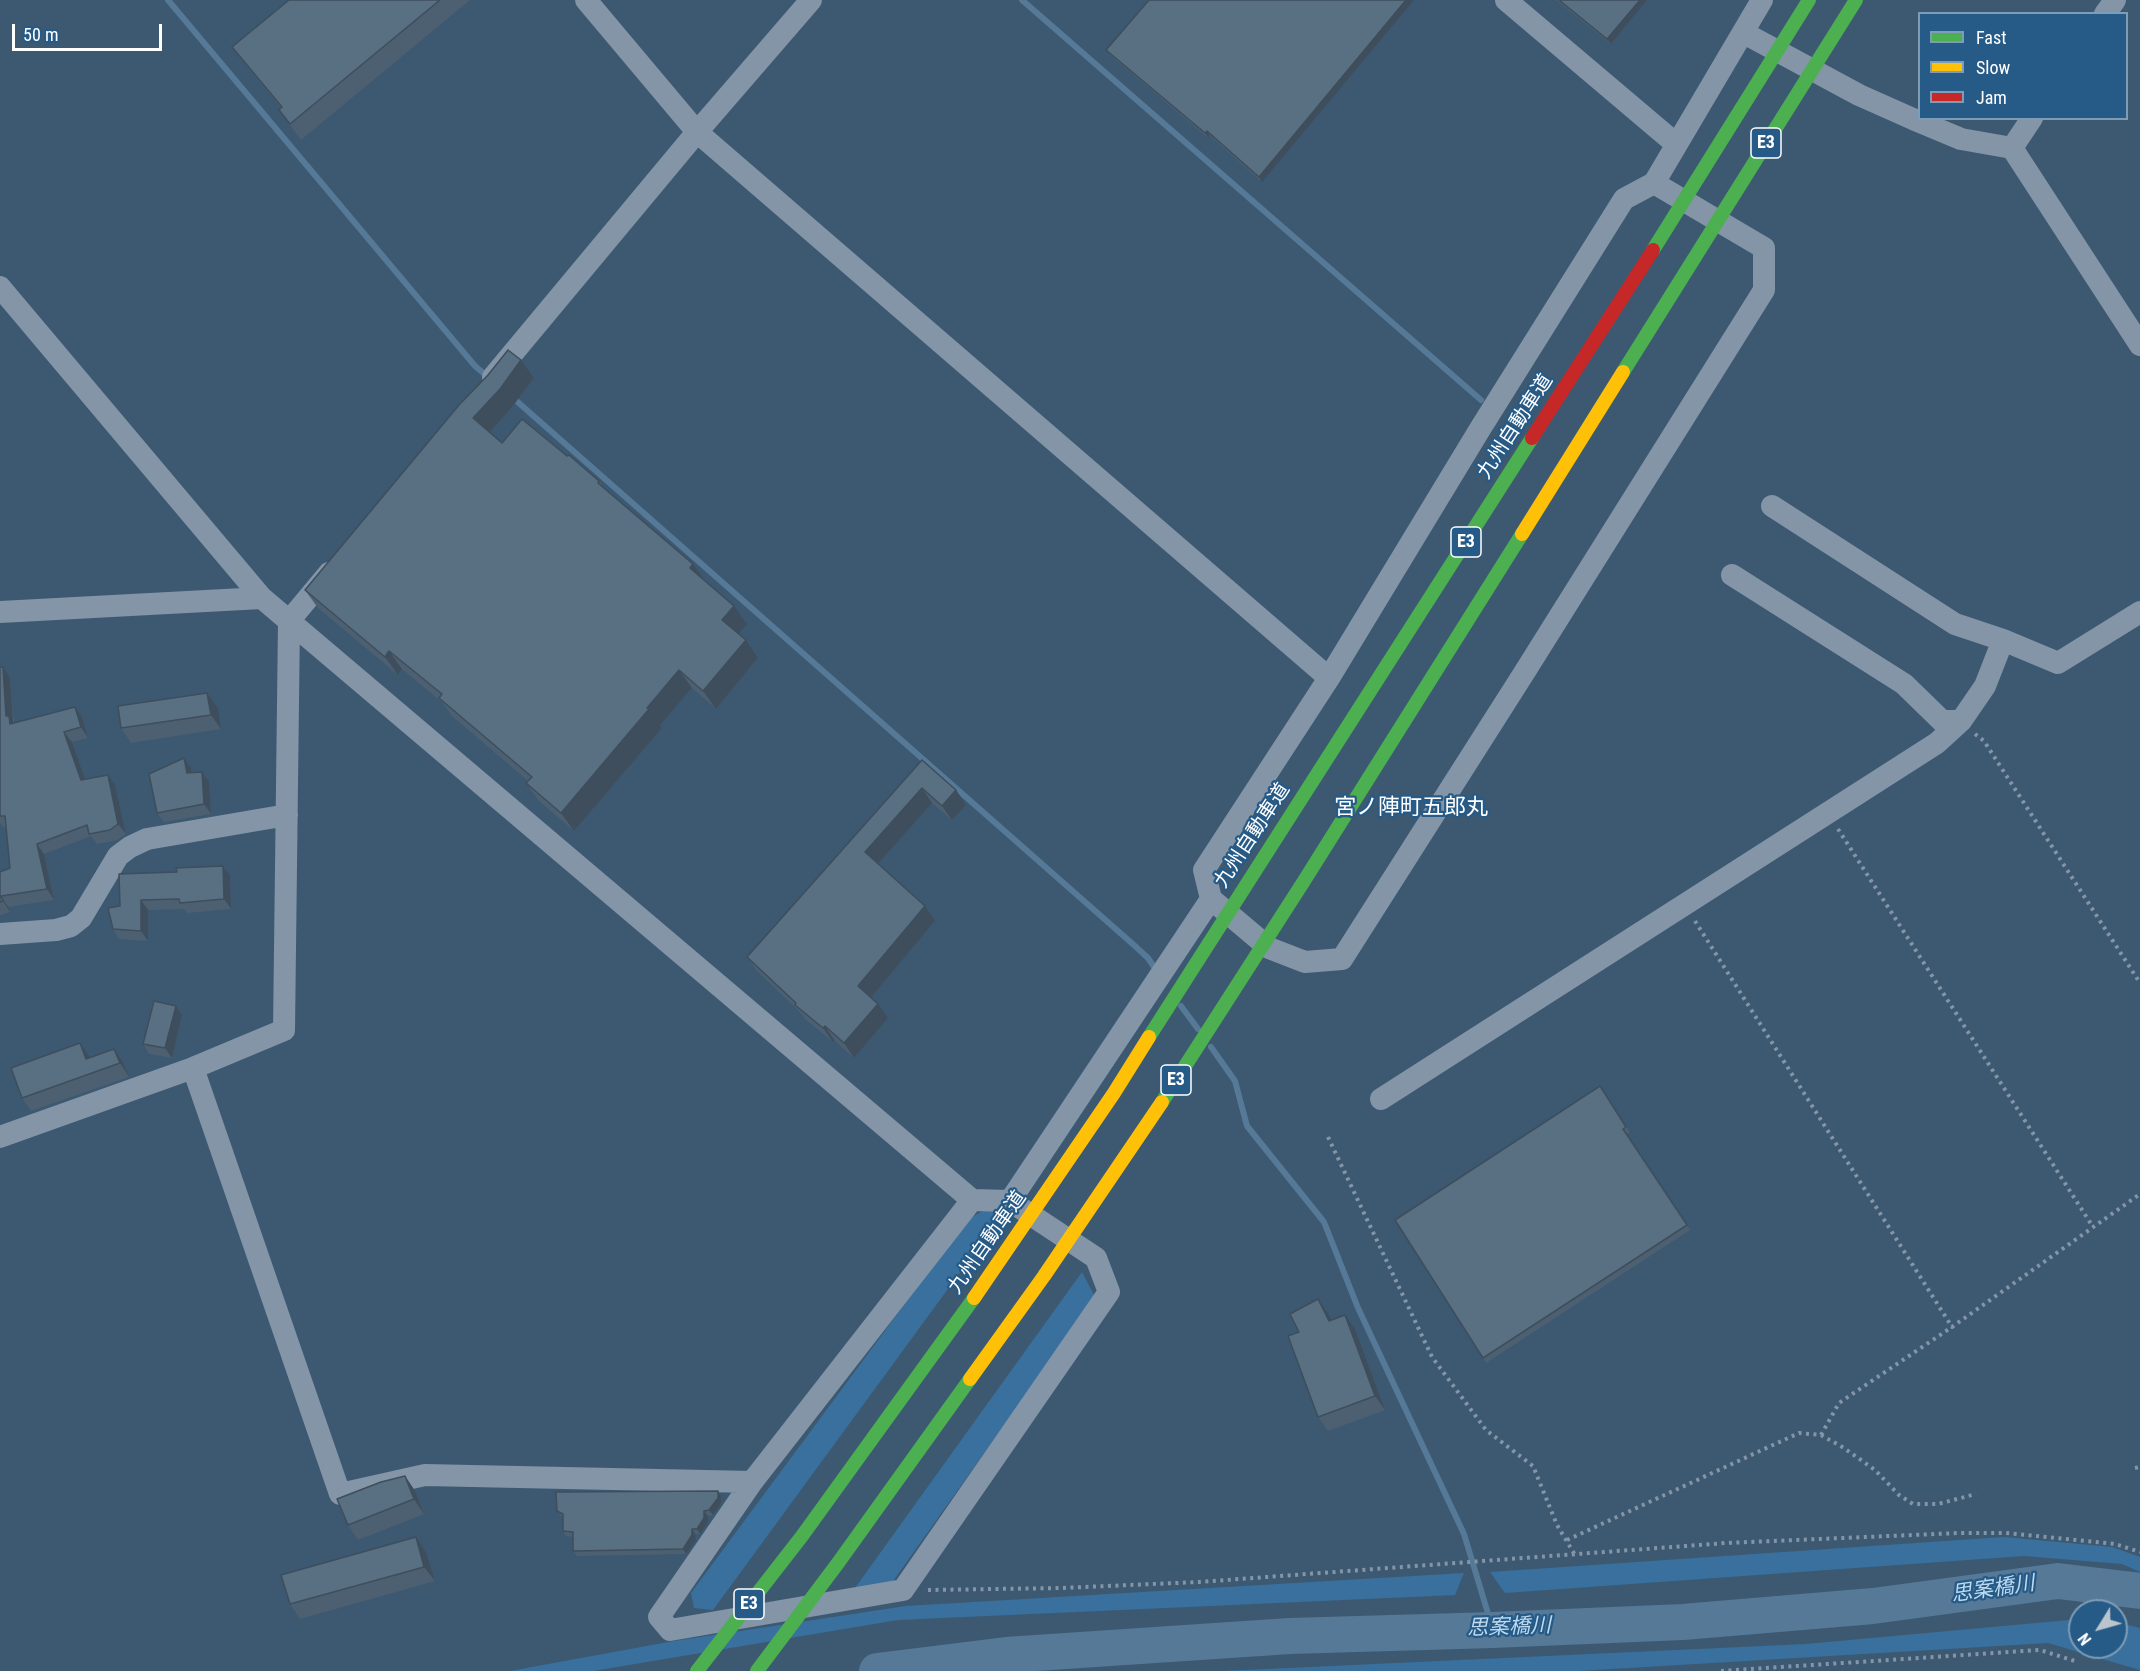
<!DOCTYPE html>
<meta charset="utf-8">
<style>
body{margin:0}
#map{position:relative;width:2140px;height:1671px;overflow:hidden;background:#3c5971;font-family:"Roboto Condensed",sans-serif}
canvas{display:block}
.legend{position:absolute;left:1918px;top:12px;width:210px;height:108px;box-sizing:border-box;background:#265a87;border:2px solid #7d9cb7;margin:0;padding:8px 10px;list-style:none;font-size:18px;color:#fff}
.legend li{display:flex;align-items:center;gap:12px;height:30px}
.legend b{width:30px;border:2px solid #7d9cb7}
.north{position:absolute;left:2068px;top:1599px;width:60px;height:60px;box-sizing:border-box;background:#265a87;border:2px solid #7d9cb7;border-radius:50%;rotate:233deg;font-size:16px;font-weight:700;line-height:24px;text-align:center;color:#fff}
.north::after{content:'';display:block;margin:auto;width:21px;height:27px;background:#bbc5cd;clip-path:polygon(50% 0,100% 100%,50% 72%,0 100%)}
.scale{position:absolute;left:12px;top:24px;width:150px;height:27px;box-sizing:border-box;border:3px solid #fff;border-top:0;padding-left:8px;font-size:18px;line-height:21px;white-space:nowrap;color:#fff;-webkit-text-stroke:4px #265a87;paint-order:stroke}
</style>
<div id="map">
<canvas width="2140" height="1671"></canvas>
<ul class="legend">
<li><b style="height:8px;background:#4caf50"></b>Fast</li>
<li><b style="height:8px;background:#ffc107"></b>Slow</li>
<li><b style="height:8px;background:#c62828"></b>Jam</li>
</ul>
<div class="north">N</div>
<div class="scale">50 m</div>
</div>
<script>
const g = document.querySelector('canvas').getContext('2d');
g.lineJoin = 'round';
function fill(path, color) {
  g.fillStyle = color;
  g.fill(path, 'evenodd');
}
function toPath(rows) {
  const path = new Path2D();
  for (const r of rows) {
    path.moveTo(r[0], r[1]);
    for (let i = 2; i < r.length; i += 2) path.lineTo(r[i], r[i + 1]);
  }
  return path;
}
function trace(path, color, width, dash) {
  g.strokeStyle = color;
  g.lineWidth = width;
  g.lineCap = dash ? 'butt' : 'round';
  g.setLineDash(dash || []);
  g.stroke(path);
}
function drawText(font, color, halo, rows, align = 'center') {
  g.font = font + ' "Roboto Condensed","Noto Sans JP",sans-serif';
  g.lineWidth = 4.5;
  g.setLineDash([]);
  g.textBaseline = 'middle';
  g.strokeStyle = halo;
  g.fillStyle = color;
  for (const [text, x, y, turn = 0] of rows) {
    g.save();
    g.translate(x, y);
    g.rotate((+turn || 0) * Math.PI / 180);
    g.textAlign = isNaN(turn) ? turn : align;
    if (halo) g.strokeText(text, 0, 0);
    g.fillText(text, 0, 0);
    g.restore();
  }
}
const green = toPath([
 [986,1209,1005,1211,713,1610,694,1608,691,1593,967,1220],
 [1082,1272,1095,1297,891,1584,855,1588],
 [2004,1537,2112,1547,2140,1557,2140,1572,2122,1564,2024,1556,1505,1593,1490,1572],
 [1464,1573,1455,1595,898,1620,593,1671,510,1671,674,1641,906,1606],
 [2080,1619,2080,1647,2116,1647,2116,1622,2140,1628,2140,1670,2048,1643,1578,1671,1223,1671,1806,1644]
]);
const stream = toPath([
 [168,0,475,366,488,377],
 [1022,0,1481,400],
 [512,397,1135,946,1148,958,1158,973],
 [1181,1006,1198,1029],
 [1211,1047,1235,1081,1247,1126,1324,1222,1358,1308,1464,1534,1493,1630]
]);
const river = toPath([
 [877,1671,1006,1655,1290,1636,1493,1630,1683,1622,1873,1606,2058,1581,2140,1591]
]);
const path = toPath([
 [1975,734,1984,741,2140,983],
 [1838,829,2093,1227],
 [1695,921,1952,1327,2140,1194],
 [1328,1137,1432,1357,1486,1430,1533,1466,1557,1525,1575,1555],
 [1821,1435,1839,1403,1952,1327],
 [2135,1468,2140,1467],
 [1567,1540,1799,1433,1821,1435,1844,1448,1875,1470,1899,1495,1913,1504,1938,1504,1976,1494],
 [928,1590,1061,1588,1199,1582,1726,1543,1959,1533,2006,1533,2115,1544,2140,1552],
 [1721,1671,2040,1650,2075,1661]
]);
const street = toPath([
 [586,0,697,132,1329,678],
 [1506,0,1676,144],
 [2105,14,2115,0],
 [1744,33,1859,95,1913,119,1961,139,2012,148,2140,345],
 [2012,148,2032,118],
 [1654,183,1764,248,1764,290,1524,673,1342,959,1305,962,1269,948,1211,899,1204,870,1329,678,1480,429,1624,199,1654,183,1762,0],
 [0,287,262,598,972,1200],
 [493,377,697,132,811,0],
 [1732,575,1904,684,1942,721,1961,721],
 [0,612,262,598],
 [2003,640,2058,663,2140,612],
 [0,934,56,930,71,926,81,918,118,856,130,847,147,839,287,815],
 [193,1068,340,1494,425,1475,752,1482],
 [1381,1099,1937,743,1961,721,1985,686,2003,640,1955,624,1772,506],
 [0,1137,193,1068,284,1030,289,621,329,573],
 [1010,1201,1096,1258,1109,1292,903,1590,670,1630,659,1617,752,1482,972,1200,1010,1201,1211,899]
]);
const fast = toPath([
 [1653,250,1809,0],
 [1623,372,1856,0],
 [1149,1037,1532,438],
 [1162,1102,1304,881,1522,534],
 [697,1671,802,1536,974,1298],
 [757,1671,838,1563,970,1379]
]);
const slow = toPath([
 [1522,534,1623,372],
 [974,1298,1114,1093,1149,1037],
 [970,1379,1044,1276,1162,1102]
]);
const jam = toPath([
 [1532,438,1653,250]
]);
const wall = toPath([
 [289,0,470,0,301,140,279,110,281,108,244,63,232,47],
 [1149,0,1262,182,1210,136,1208,138,1110,55,1106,50],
 [1556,0,1647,0,1611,44],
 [521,360,534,378,512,407,489,432,502,443,567,456,599,481,605,490,706,581,734,606,747,624,738,634,746,640,758,658,716,709,692,688,660,725,662,728,574,831,539,801,526,783,528,781,452,716,443,703,402,669,398,675,318,608,305,590],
 [0,667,10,678,14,723,75,707,82,717,88,738,72,742,85,780,115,785,126,834,117,840,97,844,91,836,44,854,54,900,8,907,10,912,0,915,0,872,10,868,6,827,3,827,0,823],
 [207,693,218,708,221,729,131,743,121,728],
 [922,760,956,790,966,805,952,820,932,803,877,864,935,921,871,997,888,1018,854,1058,835,1041,833,1042,805,1019,799,1011,757,971,747,957],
 [191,768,192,773,209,782,211,814,164,822,157,813],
 [223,866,230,875,231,909,187,913,184,909,148,910,148,941,119,939,113,929,120,906,177,872],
 [182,1015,172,1058,149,1054,143,1044],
 [114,1049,123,1062,129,1077,31,1111,22,1098,89,1056,90,1058],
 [1600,1086,1630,1132,1627,1134,1690,1230,1486,1363,1395,1220],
 [1328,1313,1331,1320,1355,1329,1385,1410,1328,1431,1318,1417,1299,1332],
 [405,1476,415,1491,424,1514,358,1540,348,1525],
 [718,1491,721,1496,721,1503,713,1515,708,1516,708,1522,700,1534,695,1534,696,1540,686,1554,577,1556,573,1551,573,1537,566,1536,563,1531,563,1517,561,1516,557,1511],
 [416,1537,426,1552,435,1581,300,1619,290,1604]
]);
const shadedWall = toPath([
 [1406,0,1414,0,1262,182,1259,177],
 [1640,0,1647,0,1611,44,1607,39],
 [1207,131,1210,136,1208,138,1205,133],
 [521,360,534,378,512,407,486,436,473,418],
 [693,564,706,582,690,568],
 [734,606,747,624,735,638,722,620],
 [746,640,758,658,716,709,703,691],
 [389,651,402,669,398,675,385,657],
 [3,667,10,678,13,722,17,726,10,724,6,716],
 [679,670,692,688,660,725,662,728,574,831,561,813,647,708],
 [207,693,218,708,221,729,211,715],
 [75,707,82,717,88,738,81,727],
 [64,732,72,742,89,791,81,780],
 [184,758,191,768,194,783,187,773],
 [202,772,209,782,211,814,204,804],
 [108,775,115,785,126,834,118,824],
 [922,788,932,803,875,867,865,852],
 [956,790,966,805,952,820,942,806],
 [37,844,44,854,54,900,47,889],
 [223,866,230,875,231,909,224,899],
 [1,896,8,907,10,912,3,901],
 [141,900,148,910,148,941,141,931],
 [925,906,935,921,868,1001,858,986],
 [878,1004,888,1018,854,1058,844,1043],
 [176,1006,182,1015,172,1058,165,1048],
 [825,1026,835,1041,833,1042,823,1028],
 [80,1043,89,1056,95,1073,86,1059],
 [114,1049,123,1062,129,1077,120,1063],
 [1318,1299,1328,1313,1339,1335,1329,1321],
 [1345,1315,1355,1329,1385,1410,1375,1396],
 [405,1476,415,1491,424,1514,414,1499],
 [718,1491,721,1496,721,1503,713,1515,709,1510],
 [704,1511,708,1516,708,1522,700,1534,697,1529],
 [692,1529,695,1534,696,1540,686,1554,683,1549],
 [416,1537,426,1552,435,1581,424,1567]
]);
const building = toPath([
 [289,0,440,0,290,124,279,110,282,107,232,47,289,0],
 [1149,0,1406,0,1259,177,1207,131,1205,133,1106,50,1149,0],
 [1559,0,1640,0,1607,39,1559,0],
 [508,350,521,360,500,389,473,418,502,443,522,419,567,456,569,455,599,481,598,483,693,564,690,568,734,606,722,620,746,640,703,691,679,670,647,708,649,709,561,813,526,783,532,777,439,698,442,694,389,651,385,657,305,590,459,405,488,375,508,350],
 [0,667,3,667,6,716,9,716,10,724,75,707,81,727,64,732,81,780,108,775,118,824,110,830,89,834,87,825,37,844,47,889,1,896,3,901,0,902,0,872,10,868,5,816,0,816,0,667],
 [207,693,211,715,121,728,118,706,207,693],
 [184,758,187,773,202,772,204,804,157,813,149,774,184,758],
 [922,760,956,790,942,806,922,788,865,852,925,906,858,986,878,1004,844,1043,825,1026,823,1028,795,1005,796,1003,747,957,922,760],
 [223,866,224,899,180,903,179,899,141,900,141,931,113,929,108,908,120,906,119,874,177,872,176,868,223,866],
 [154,1001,176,1006,165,1048,143,1044,154,1001],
 [80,1043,86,1059,114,1049,120,1063,22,1098,11,1068,80,1043],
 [1600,1086,1626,1127,1623,1129,1687,1225,1483,1358,1395,1220,1600,1086],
 [1318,1299,1329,1321,1345,1315,1375,1396,1318,1417,1288,1336,1299,1332,1290,1314,1318,1299],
 [405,1476,414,1499,348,1525,337,1499,381,1482,405,1476],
 [718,1491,718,1498,709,1510,704,1511,704,1518,697,1529,692,1529,692,1535,683,1549,573,1551,573,1532,563,1531,563,1514,557,1511,556,1492,718,1491],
 [416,1537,424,1567,290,1604,281,1575,416,1537]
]);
const shields = [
 [1766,143,30],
 [1466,542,30],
 [1176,1080,30],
 [749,1604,30]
];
const shieldNames = [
 ["E3",1766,143],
 ["E3",1466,542],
 ["E3",1176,1080],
 ["E3",749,1604]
];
const streetNames = [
 ["九州自動車道",1516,427,-57],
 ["九州自動車道",1253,836,-57],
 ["九州自動車道",988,1243,-55]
];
const waterNames = [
 ["思案橋川",1993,1590,-8],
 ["思案橋川",1509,1628,-2]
];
const quarterNames = [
 ["宮ノ陣町五郎丸",1411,808]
];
fill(green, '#3a709d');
trace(stream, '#557997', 6);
trace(river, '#557997', 36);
trace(path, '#8395a7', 4, [3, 4.5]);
trace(street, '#8395a7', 22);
trace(fast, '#4caf50', 14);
trace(slow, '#ffc107', 14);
trace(jam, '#c62828', 14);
fill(wall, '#4d6071');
fill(shadedWall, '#3e4e5c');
fill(building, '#597083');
trace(building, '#3e4e5c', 1.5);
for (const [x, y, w] of shields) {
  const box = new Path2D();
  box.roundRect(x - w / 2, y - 15, w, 30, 4.5);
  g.fillStyle = '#265a87';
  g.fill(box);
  trace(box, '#fff', 1.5);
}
drawText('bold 18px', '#fff', null, shieldNames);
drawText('20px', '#fff', '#265a87', streetNames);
drawText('italic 21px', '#bddaf0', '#265a87', waterNames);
drawText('22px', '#fff', '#265a87', quarterNames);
</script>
